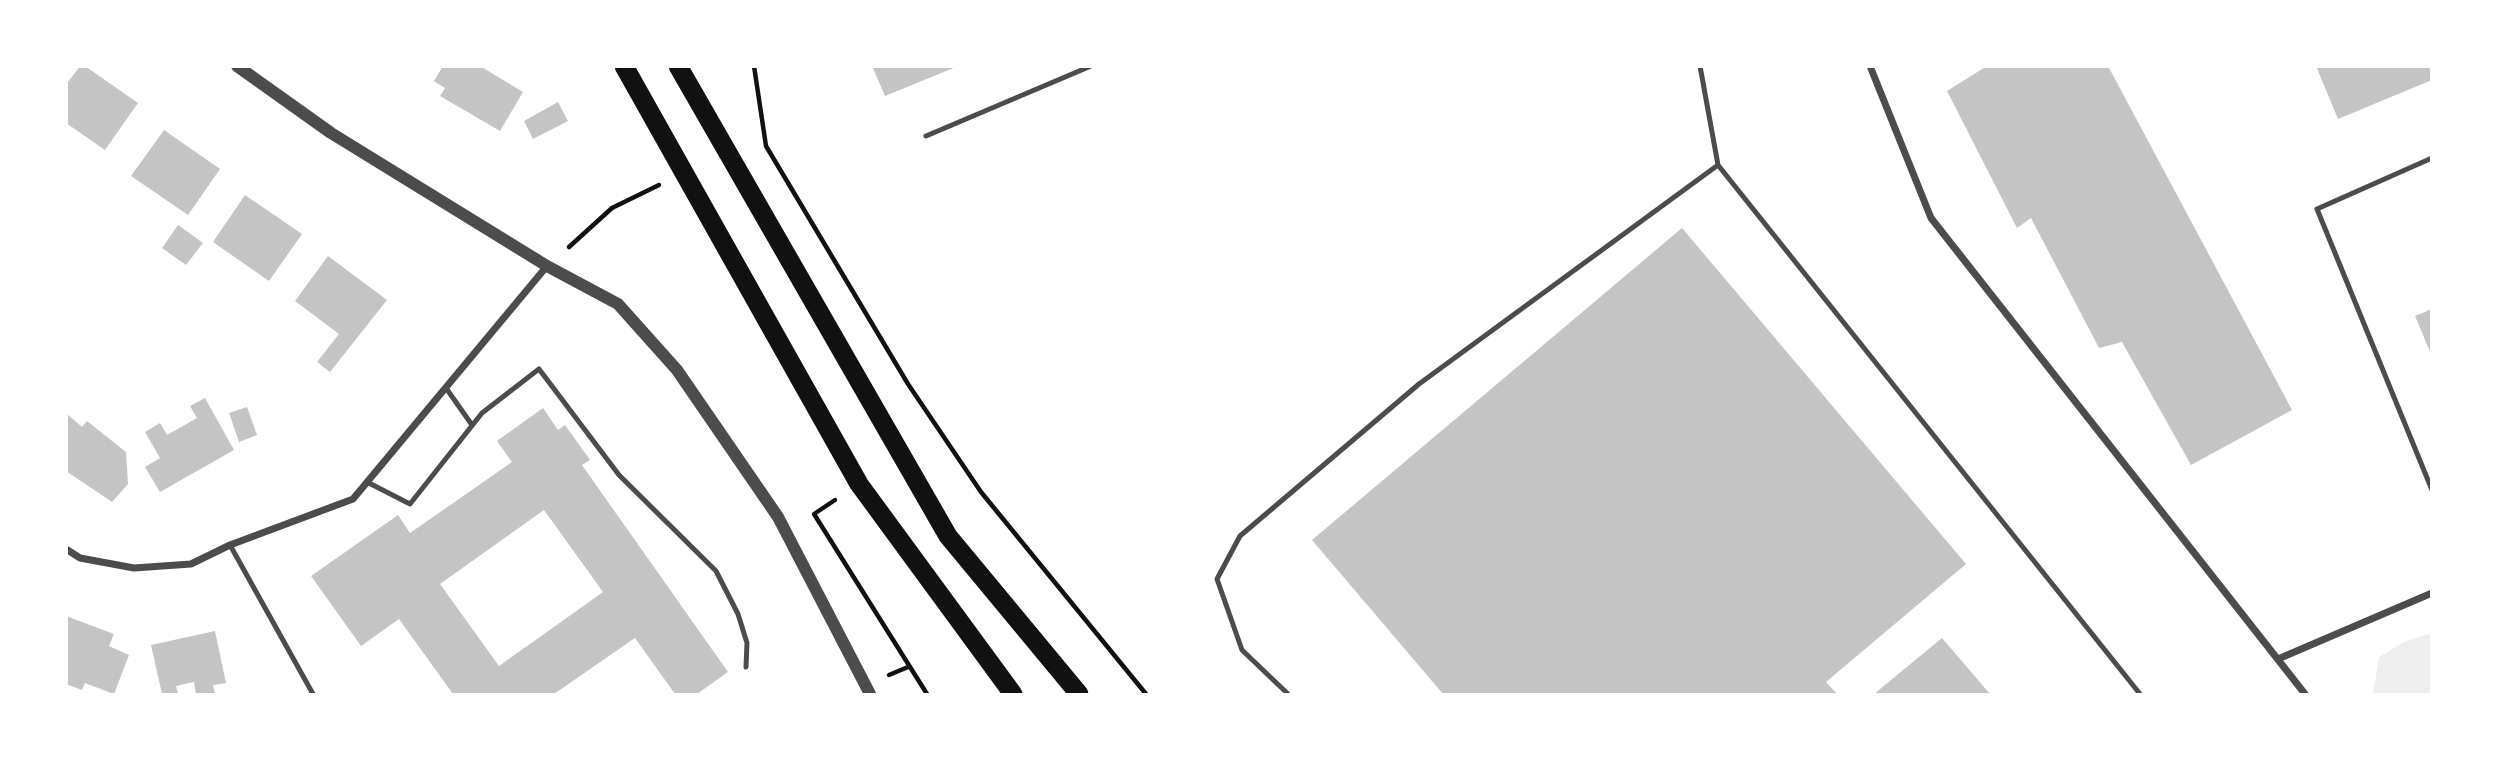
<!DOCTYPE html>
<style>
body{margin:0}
#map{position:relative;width:2498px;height:761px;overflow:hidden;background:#fff;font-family:"Golos Text",sans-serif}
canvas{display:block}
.frame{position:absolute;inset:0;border:68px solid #fff;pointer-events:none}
</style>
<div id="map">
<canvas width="2498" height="761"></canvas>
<div class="frame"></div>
</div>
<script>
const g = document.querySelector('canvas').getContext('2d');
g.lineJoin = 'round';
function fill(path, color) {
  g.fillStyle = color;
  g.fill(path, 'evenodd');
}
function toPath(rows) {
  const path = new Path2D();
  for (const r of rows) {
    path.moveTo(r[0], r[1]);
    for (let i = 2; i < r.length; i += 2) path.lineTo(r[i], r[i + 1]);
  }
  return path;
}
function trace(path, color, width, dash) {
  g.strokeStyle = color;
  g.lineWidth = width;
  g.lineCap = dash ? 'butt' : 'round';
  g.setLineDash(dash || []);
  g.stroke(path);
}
const green = toPath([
 [2431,633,2431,694,2373,694,2379,657,2404,642]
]);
const building = toPath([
 [80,66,85,66,138,103,105,150,66,123,66,85],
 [443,66,480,66,523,92,500,131,440,96,445,88,434,81],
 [872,66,956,66,956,67,885,96],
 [1987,66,2108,66,2292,410,2191,465,2122,342,2099,348,2031,218,2017,228,1947,91],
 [2316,66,2432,66,2432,80,2338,119],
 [558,102,568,121,533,139,524,121],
 [164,130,220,169,188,215,131,176],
 [245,195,302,234,269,281,213,242],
 [178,225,203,243,186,265,162,248],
 [1682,228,1966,564,1826,682,1837,694,1443,694,1312,540],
 [328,256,387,300,330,372,317,362,339,334,295,301],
 [2432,309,2432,354,2431,354,2415,316],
 [205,398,234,450,160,492,145,467,160,458,145,432,160,423,167,435,197,418,190,406],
 [247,407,257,435,239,442,229,413],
 [543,408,558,430,565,425,590,460,582,465,728,672,697,694,675,694,635,638,554,694,453,694,399,619,361,646,311,576,398,515,410,533,512,462,497,441],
 [544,510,603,592,499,666,440,584],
 [66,413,82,427,87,421,126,452,128,484,112,502,66,471],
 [66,616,114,634,109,646,129,655,114,694,85,683,82,690,66,684],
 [215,631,226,683,213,685,215,694,196,694,194,682,176,686,178,694,162,694,151,645],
 [1942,638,1990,694,1874,694]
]);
const path = toPath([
 [754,66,766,146,908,384,981,492,1146,694],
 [569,247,612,208,659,185],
 [835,500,814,514,927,694],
 [889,675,908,667]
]);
const service = toPath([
 [1700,66,1718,165,2140,694],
 [926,136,1091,66],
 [2432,158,2317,209,2432,490],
 [446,388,472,425],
 [367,482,410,504,482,413,539,369,619,475,716,571,738,614,747,643,746,667],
 [230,545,313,694],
 [1288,694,1242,650,1217,579,1240,536,1419,384,1718,165]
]);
const minor = toPath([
 [1870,66,1931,218,2305,694],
 [66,549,80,558,134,568,191,564,230,545,353,499,547,266],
 [2278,659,2432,593]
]);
const tertiary = toPath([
 [237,66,331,133,547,266,618,304,677,370,778,517,870,694]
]);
const trunk = toPath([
 [624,66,859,484,1013,694],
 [678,66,948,536,1079,694]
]);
fill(green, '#eee');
fill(building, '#c4c4c4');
trace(path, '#111', 4.5);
trace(service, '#4c4c4c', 5);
trace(minor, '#4c4c4c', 7);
trace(tertiary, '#4c4c4c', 12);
trace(trunk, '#111', 19);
</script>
